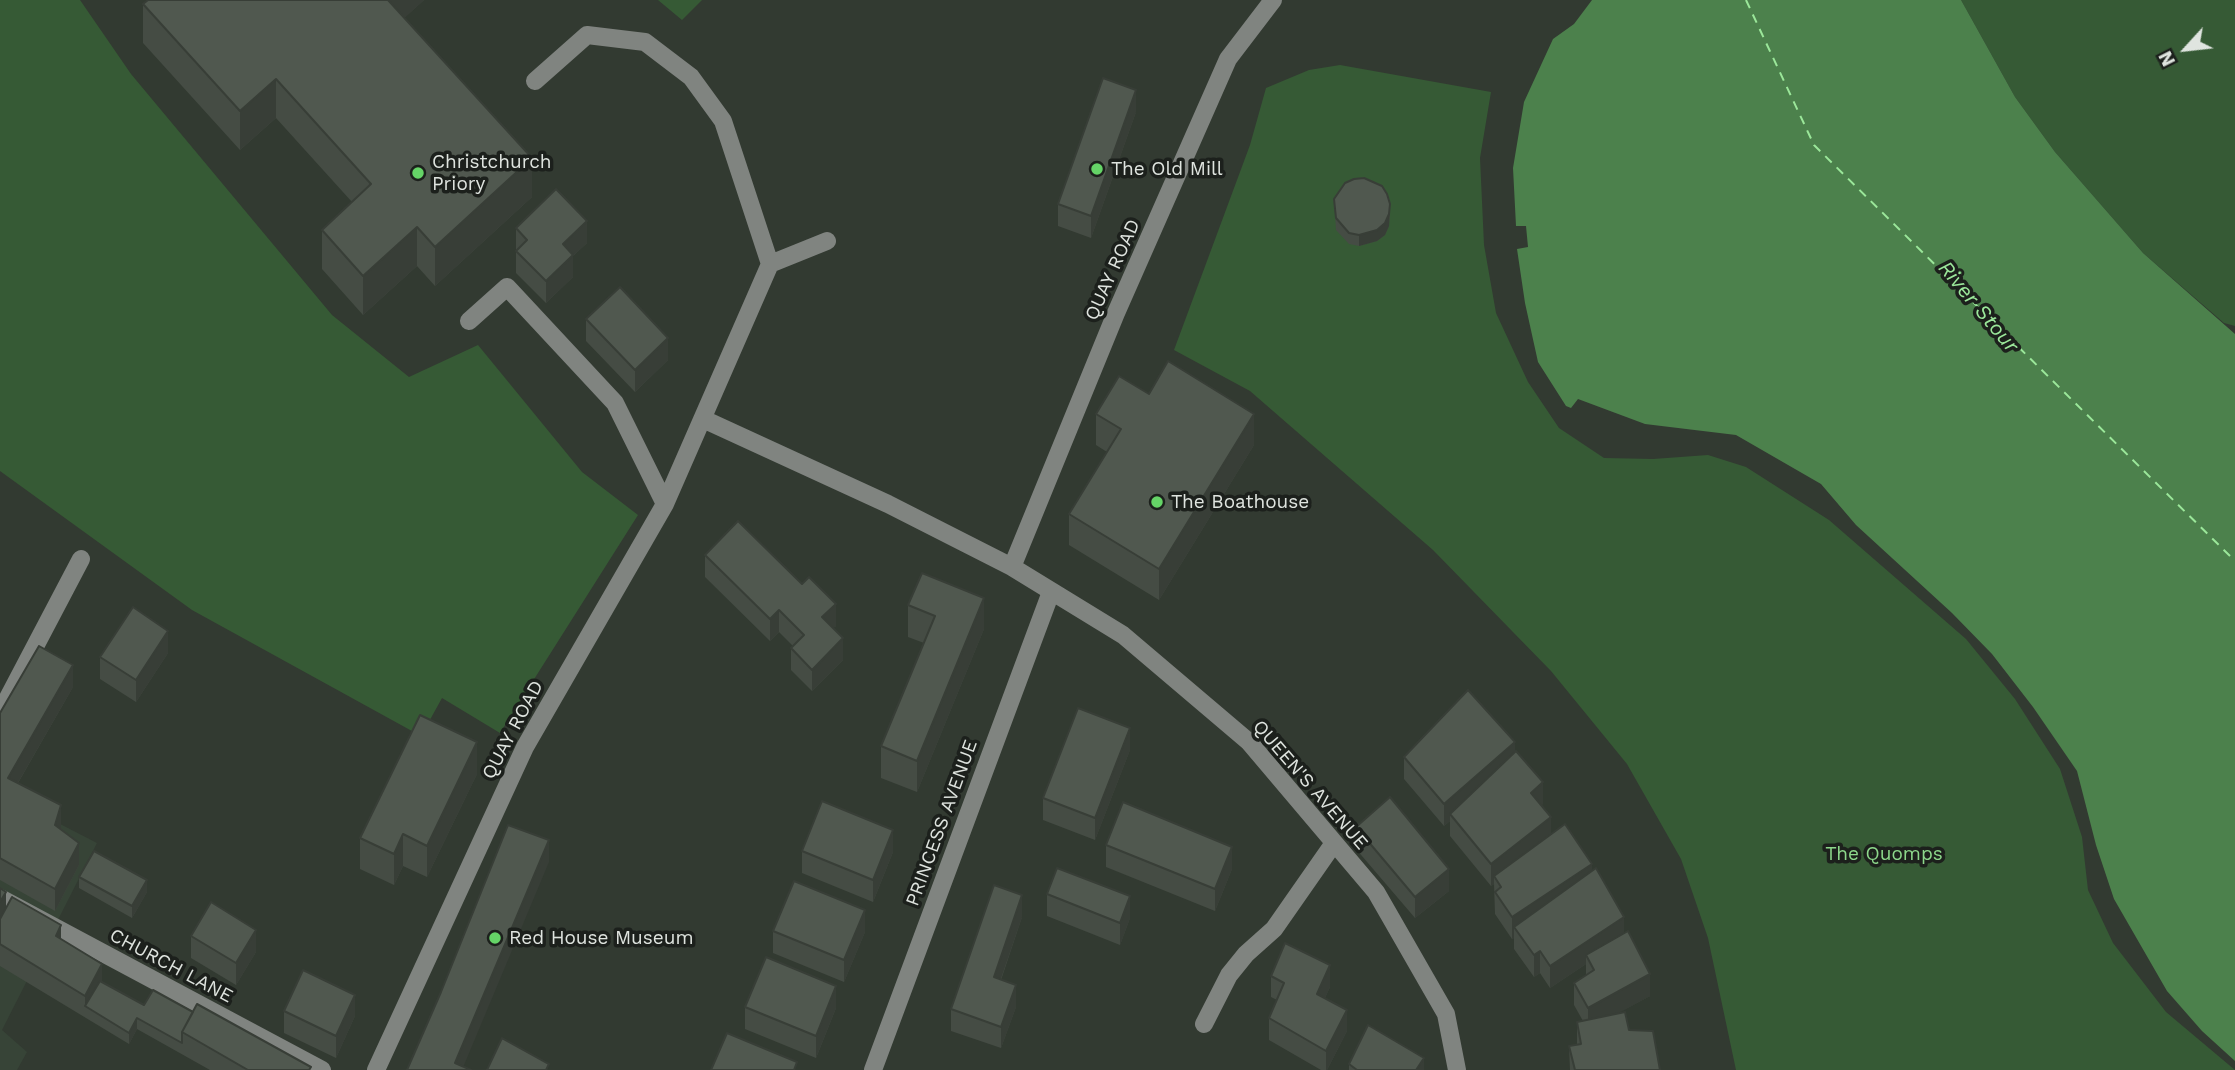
<!DOCTYPE html>
<style>
body{margin:0}
#map{position:relative;width:2235px;height:1070px;overflow:hidden;background:#323a31;font-family:"Work Sans",sans-serif}
canvas{display:block}
.north{position:absolute;left:2151px;top:14px;width:70px;height:70px;-webkit-text-stroke:5px #1c201c;paint-order:stroke;rotate:243deg;font-size:19px;font-weight:700;line-height:28px;text-align:center;color:#dfe4df}
.north::after{content:'';display:block;margin:auto;width:24px;height:32px;background:#dfe4df;clip-path:polygon(50% 0,100% 100%,50% 72%,0 100%)}
</style>
<div id="map">
<canvas width="2235" height="1070"></canvas>
<div class="north">N</div>
</div>
<script>
const g = document.querySelector('canvas').getContext('2d');
g.lineJoin = 'round';
function fill(path, color) {
  g.fillStyle = color;
  g.fill(path, 'evenodd');
}
function toPath(rows) {
  const path = new Path2D();
  for (const r of rows) {
    path.moveTo(r[0], r[1]);
    for (let i = 2; i < r.length; i += 2) path.lineTo(r[i], r[i + 1]);
  }
  return path;
}
function trace(path, color, width, dash) {
  g.strokeStyle = color;
  g.lineWidth = width;
  g.lineCap = dash ? 'butt' : 'round';
  g.setLineDash(dash || []);
  g.stroke(path);
}
function drawText(font, color, halo, rows, align = 'center') {
  g.font = font + ' "Work Sans",sans-serif';
  g.lineWidth = 7;
  g.setLineDash([]);
  g.textBaseline = 'middle';
  g.strokeStyle = halo;
  g.fillStyle = color;
  for (const [text, x, y, turn = 0] of rows) {
    g.save();
    g.translate(x, y);
    g.rotate((+turn || 0) * Math.PI / 180);
    g.textAlign = isNaN(turn) ? turn : align;
    if (halo) g.strokeText(text, 0, 0);
    g.fillText(text, 0, 0);
    g.restore();
  }
}
const built = toPath([
 [0,793,97,843,2,1030,27,1052,17,1070,0,1070]
]);
const green = toPath([
 [0,0,80,0,131,74,332,315,409,377,478,345,582,472,638,515,500,733,442,698,421,736,192,610,0,471],
 [658,0,702,0,682,20],
 [1961,0,2235,0,2235,326,2224,323,2143,253,2055,152,2015,97],
 [1340,65,1491,92,1480,158,1484,245,1496,313,1528,382,1559,428,1604,458,1653,459,1708,455,1746,467,1829,520,1966,639,2015,699,2060,769,2082,837,2088,890,2113,943,2166,1012,2235,1070,1736,1070,1708,938,1681,859,1627,764,1551,671,1433,550,1250,391,1174,350,1250,145,1266,88,1309,70]
]);
const water = toPath([
 [1592,0,1961,0,2015,97,2055,152,2143,253,2235,334,2235,1061,2202,1031,2167,991,2114,899,2096,845,2077,771,2033,707,1992,654,1952,613,1856,525,1821,484,1736,435,1645,424,1578,399,1571,408,1566,406,1538,362,1525,303,1517,249,1528,247,1526,226,1516,226,1513,168,1524,102,1553,39,1574,24]
]);
const ferry = toPath([
 [1746,0,1814,145,2235,561]
]);
const minor = toPath([
 [535,81,587,35,645,42,691,77,723,121,770,264],
 [770,264,827,241],
 [469,321,507,287,615,403,665,504],
 [703,419,888,504,1012,567,1123,635,1249,742,1376,892,1446,1014,1457,1070],
 [1012,567,1116,313,1228,59,1273,0],
 [0,713,81,559],
 [0,898,322,1070],
 [1204,1024,1229,975,1246,954,1274,929,1334,843],
 [376,1070,525,747,665,504,770,264],
 [873,1070,1051,592]
]);
const wall = toPath([
 [148,0,424,0,404,18,532,197,435,286,417,266,363,315,322,269,322,230,352,202,276,118,240,150,143,43,143,4],
 [1136,112,1091,238,1058,226,1058,204],
 [1334,199,1390,215,1389,226,1385,235,1377,241,1359,246,1349,244,1336,230],
 [516,228,587,243,573,256,573,277,546,303,516,273],
 [586,319,668,360,635,392,586,341],
 [1149,394,1254,445,1159,600,1069,545,1069,514,1107,452,1096,445,1096,414],
 [705,555,802,584,836,626,833,628,843,660,812,691,791,670,791,648,793,646,779,632,770,641,705,577],
 [908,605,984,629,917,792,881,778,881,746,924,643,908,637],
 [168,653,136,702,100,679,100,657],
 [73,687,18,783,61,827,60,830,79,865,55,911,0,880,0,713],
 [1130,750,1095,840,1043,820,1043,798],
 [1515,752,1543,804,1541,805,1551,834,1592,871,1624,933,1650,996,1618,1013,1660,1070,1570,1070,1569,1046,1577,1045,1577,1022,1583,1021,1574,1005,1574,983,1586,976,1586,964,1550,988,1540,973,1534,977,1514,949,1514,938,1512,939,1495,914,1494,884,1491,886,1450,836,1450,821,1444,826,1404,779,1404,757],
 [477,774,427,877,403,866,394,885,360,869,360,838],
 [1356,827,1449,891,1415,918,1356,849],
 [1106,845,1232,869,1215,911,1106,867],
 [802,851,893,852,873,902,802,873],
 [79,877,147,892,132,918,79,888],
 [0,888,6,908,102,982,144,1005,193,1012,311,1070,210,1070,137,1029,129,1044,0,966],
 [1047,894,1130,918,1120,945,1047,916],
 [1022,917,1001,980,1016,1007,1001,1048,951,1031,951,1009],
 [773,931,865,932,844,982,773,953],
 [191,936,256,952,236,985,191,958],
 [1271,976,1330,987,1325,998,1347,1031,1327,1070,1321,1070,1269,1040,1269,1018,1277,1000,1271,997],
 [745,1007,836,1008,816,1058,745,1029],
 [284,1011,355,1016,336,1058,284,1033],
 [1349,1064,1424,1070,1349,1070]
]);
const shadedWall = toPath([
 [385,0,424,0,385,36],
 [276,79,276,118,240,150,240,111],
 [1136,90,1136,112,1091,238,1091,216],
 [532,158,532,197,435,286,435,247],
 [1390,204,1389,226,1385,235,1377,241,1359,246,1359,235],
 [587,221,587,243,573,256,573,277,546,303,546,281,563,244],
 [417,227,417,266,363,315,363,276],
 [668,338,668,360,635,392,635,370],
 [1254,414,1254,445,1159,600,1159,569],
 [984,598,984,629,917,792,917,761],
 [836,604,836,626,822,639,822,617],
 [779,610,779,632,770,641,770,619],
 [168,631,168,653,136,702,136,680],
 [843,638,843,660,812,691,812,670],
 [73,665,73,687,8,800,8,778],
 [1130,728,1130,750,1095,840,1095,818],
 [477,742,477,774,427,877,427,846],
 [1515,742,1515,764,1450,814,1450,821,1444,826,1444,804],
 [1543,782,1543,804,1531,815,1531,793],
 [61,805,61,827,55,847,55,825],
 [1551,817,1551,839,1494,876,1494,884,1491,886,1491,864],
 [893,830,893,852,873,902,873,880],
 [403,834,403,866,394,885,394,854],
 [549,840,549,862,462,1070,455,1063],
 [79,843,79,865,55,911,55,889],
 [1232,847,1232,869,1215,911,1215,889],
 [1592,864,1592,885,1514,927,1514,938,1512,939,1512,917],
 [1449,869,1449,891,1415,918,1415,897],
 [147,880,147,892,132,918,132,906],
 [6,892,6,931,0,941,0,902],
 [1022,895,1022,917,994,999,994,977],
 [1130,896,1130,918,1120,945,1120,923],
 [865,910,865,932,844,982,844,960],
 [1624,917,1624,939,1586,955,1586,964,1550,988,1550,966],
 [61,925,61,947,56,936],
 [256,930,256,952,236,985,236,963],
 [1540,951,1540,973,1534,977,1534,955],
 [102,964,102,986,85,1006,85,996],
 [1330,965,1330,987,1317,1016,1317,994],
 [1650,974,1650,996,1588,1030,1588,1008],
 [1016,985,1016,1007,1001,1048,1001,1027],
 [836,986,836,1008,816,1058,816,1036],
 [355,995,355,1016,336,1058,336,1036],
 [1347,1010,1347,1031,1327,1070,1326,1070,1326,1051],
 [137,1018,137,1029,129,1044,129,1033],
 [1424,1058,1424,1070,1416,1070]
]);
const building = toPath([
 [148,0,388,0,532,158,435,247,417,227,363,276,322,230,371,184,276,79,240,111,143,4,148,0],
 [1103,78,1136,90,1091,216,1058,204,1103,78],
 [1364,178,1382,186,1387,194,1390,204,1389,214,1385,223,1377,230,1359,235,1349,233,1336,218,1334,199,1345,183,1354,179,1364,178],
 [556,189,587,221,563,244,573,255,546,281,516,251,527,240,516,228,556,189],
 [620,287,668,338,635,370,586,319,620,287],
 [1168,361,1254,414,1159,569,1069,514,1121,429,1096,414,1119,376,1149,394,1168,361],
 [738,521,802,584,809,577,836,604,822,617,843,638,812,670,791,648,804,635,779,610,770,619,705,555,738,521],
 [922,573,984,598,917,761,881,746,935,616,908,605,922,573],
 [133,607,168,631,136,680,100,657,133,607],
 [39,646,73,665,8,778,61,805,55,825,79,843,55,889,0,858,0,713,39,646],
 [1468,690,1515,742,1444,804,1404,757,1468,690],
 [1078,708,1130,728,1095,818,1043,798,1078,708],
 [420,715,477,742,427,846,403,834,394,854,360,838,420,715],
 [1516,751,1543,782,1531,793,1551,817,1491,864,1450,814,1516,751],
 [1390,797,1449,869,1415,897,1356,827,1390,797],
 [822,801,893,830,873,880,802,851,822,801],
 [1123,802,1232,847,1215,889,1106,845,1123,802],
 [1565,824,1592,864,1512,917,1495,892,1501,887,1494,876,1565,824],
 [508,825,549,840,455,1063,471,1070,407,1070,441,992,508,825],
 [94,851,147,880,132,906,79,877,94,851],
 [1057,868,1130,896,1120,923,1047,894,1057,868],
 [1596,868,1624,917,1550,966,1540,951,1534,955,1514,927,1596,868],
 [794,881,865,910,844,960,773,931,794,881],
 [994,885,1022,895,994,977,1016,985,1001,1027,951,1009,994,885],
 [0,888,6,892,0,902,0,888],
 [12,897,61,925,56,936,102,964,85,996,0,944,0,919,12,897],
 [211,902,256,930,236,963,191,936,211,902],
 [1628,931,1650,974,1588,1008,1574,983,1594,970,1586,955,1628,931],
 [1285,943,1330,965,1317,994,1347,1010,1326,1051,1269,1018,1284,983,1271,976,1285,943],
 [766,957,836,986,816,1036,745,1007,766,957],
 [303,970,355,995,336,1036,284,1011,303,970],
 [100,981,144,1005,153,990,193,1012,182,1032,182,1043,137,1018,129,1033,85,1006,100,981],
 [197,1004,311,1067,309,1070,248,1070,182,1032,197,1004],
 [1625,1012,1629,1030,1653,1031,1660,1070,1575,1070,1569,1046,1581,1044,1577,1022,1625,1012],
 [1368,1025,1424,1058,1416,1070,1357,1070,1349,1064,1368,1025],
 [727,1033,797,1062,794,1070,711,1070,727,1033],
 [502,1038,549,1064,546,1070,487,1070,502,1038]
]);
const markers = [
 [1097,169,7,"#65d467"],
 [418,173,7,"#65d467"],
 [1157,502,7,"#65d467"],
 [495,938,7,"#65d467"]
];
const poiNames = [
 ["Christchurch",432,162],
 ["Priory",432,184],
 ["The Old Mill",1111,169],
 ["The Boathouse",1171,502],
 ["Red House Museum",509,938]
];
const streetNames = [
 ["QUAY ROAD",1113,270,-66],
 ["QUAY ROAD",513,730,-62],
 ["QUEEN'S AVENUE",1310,785,49],
 ["PRINCESS AVENUE",942,823,-70],
 ["CHURCH LANE",171,966,28]
];
const parkNames = [
 ["The Quomps",1884,854]
];
const waterNames = [
 ["River Stour",1978,307,50]
];
fill(built, '#374437');
fill(green, '#365a35');
fill(water, '#4c814c');
trace(ferry, '#9be79a', 2, [9, 7]);
trace(minor, '#808480', 18);
fill(wall, '#454c44');
fill(shadedWall, '#383e37');
fill(building, '#50584f');
trace(building, '#383e37', 2);
for (const [x, y, r, color] of markers) {
  const dot = new Path2D();
  dot.arc(x, y, r, 0, 2 * Math.PI);
  g.fillStyle = color;
  g.fill(dot);
  trace(dot, '#1c201c', 2.5);
}
drawText('19px', '#dfe4df', '#1c201c', poiNames, 'left');
drawText('19px', '#dfe4df', '#1c201c', streetNames);
drawText('19px', '#8dd88b', '#1c201c', parkNames);
drawText('italic 21px', '#9be79a', '#1c201c', waterNames);
</script>
